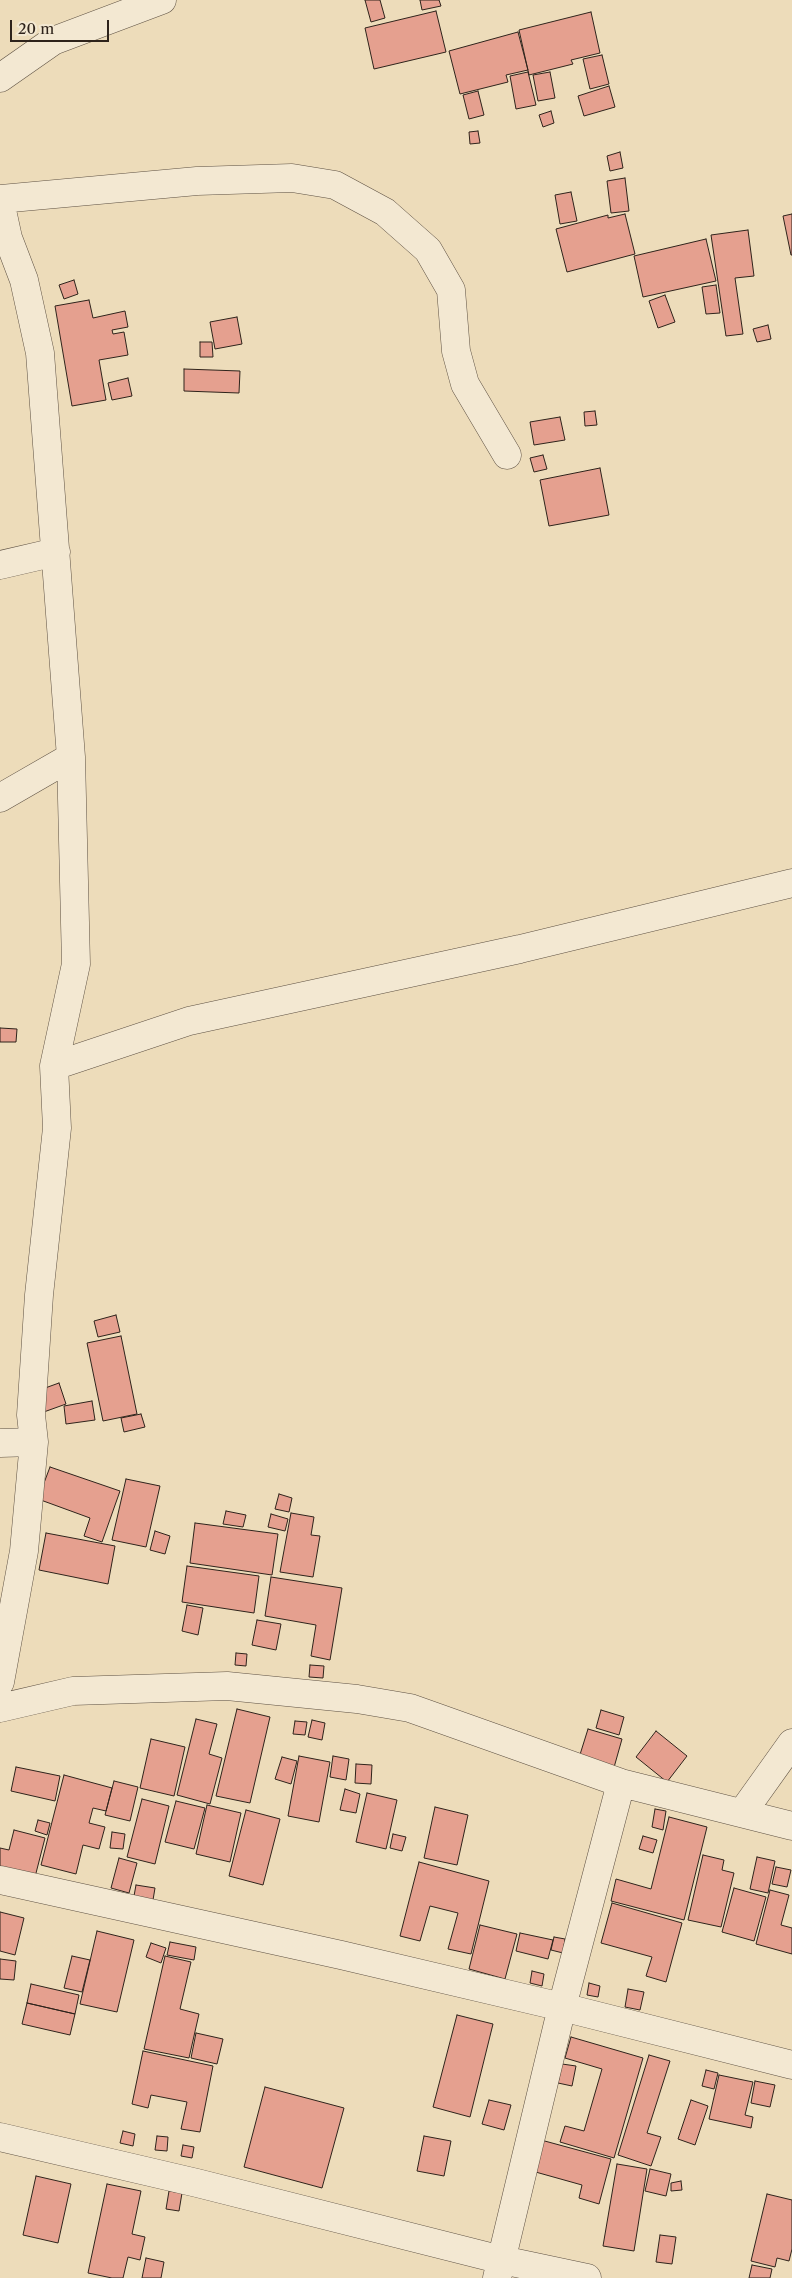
<!DOCTYPE html>
<style>
body{margin:0}
#map{position:relative;width:792px;height:2278px;overflow:hidden;background:#eddcba;font-family:"Libre Caslon Text",serif}
canvas{display:block}
.scale{position:absolute;left:10px;top:20px;width:99px;height:22px;box-sizing:border-box;border:2px solid #2e231b;border-top:0;padding-left:6px;font-size:15px;line-height:18px;white-space:nowrap;color:#2e231b;-webkit-text-stroke:4px #f3e8d2;paint-order:stroke}
</style>
<div id="map">
<canvas width="792" height="2278"></canvas>
<div class="scale">20 m</div>
</div>
<script>
const g = document.querySelector('canvas').getContext('2d');
g.lineJoin = 'round';
function fill(path, color) {
  g.fillStyle = color;
  g.fill(path, 'evenodd');
}
function toPath(rows) {
  const path = new Path2D();
  for (const r of rows) {
    path.moveTo(r[0], r[1]);
    for (let i = 2; i < r.length; i += 2) path.lineTo(r[i], r[i + 1]);
  }
  return path;
}
function trace(path, color, width, dash) {
  g.strokeStyle = color;
  g.lineWidth = width;
  g.lineCap = dash ? 'butt' : 'round';
  g.setLineDash(dash || []);
  g.stroke(path);
}
const building = toPath([
 [365,0,380,0,385,18,371,22,365,0],
 [420,0,439,0,441,6,422,10,420,0],
 [436,11,446,52,374,69,365,28,436,11],
 [591,12,600,53,571,60,573,64,529,75,519,30,591,12],
 [518,32,528,70,506,75,508,82,460,94,449,51,518,32],
 [602,55,609,84,590,89,583,59,602,55],
 [528,72,536,105,516,109,510,76,528,72],
 [550,72,555,98,538,101,533,75,550,72],
 [609,86,615,107,584,116,578,96,609,86],
 [478,91,484,115,469,119,463,95,478,91],
 [551,111,554,123,543,127,539,115,551,111],
 [478,131,480,143,470,144,469,132,478,131],
 [620,152,623,168,610,171,607,156,620,152],
 [625,178,629,211,611,213,607,181,625,178],
 [571,192,577,221,560,224,555,195,571,192],
 [625,214,635,254,567,272,556,229,608,215,608,218,625,214],
 [792,214,792,255,791,255,783,216,792,214],
 [748,230,754,276,735,278,743,334,726,336,711,235,748,230],
 [706,239,716,281,643,297,634,256,706,239],
 [74,280,78,294,64,299,59,285,74,280],
 [716,285,720,313,706,314,702,287,716,285],
 [665,295,675,322,658,328,649,301,665,295],
 [89,300,93,318,125,311,128,327,112,330,113,334,124,332,128,355,99,360,106,400,72,406,55,306,89,300],
 [237,317,242,344,215,349,210,322,237,317],
 [768,325,771,339,757,342,753,329,768,325],
 [200,342,212,342,213,357,200,357,200,342],
 [184,369,240,371,239,393,184,391,184,369],
 [128,378,132,396,112,400,108,383,128,378],
 [595,411,597,425,585,426,584,412,595,411],
 [560,417,565,440,534,445,530,422,560,417],
 [543,455,547,469,534,472,530,458,543,455],
 [600,468,609,515,549,526,540,480,600,468],
 [0,1028,17,1029,16,1042,0,1042,0,1028],
 [116,1315,120,1332,98,1337,94,1321,116,1315],
 [121,1336,137,1414,103,1421,87,1343,121,1336],
 [59,1383,66,1404,41,1413,34,1392,59,1383],
 [92,1401,95,1420,66,1424,64,1406,92,1401],
 [141,1414,145,1427,124,1432,121,1418,141,1414],
 [50,1467,120,1491,102,1542,84,1536,90,1518,38,1499,50,1467],
 [126,1479,160,1486,146,1547,112,1540,126,1479],
 [279,1494,292,1498,289,1512,275,1509,279,1494],
 [226,1511,246,1515,243,1527,223,1524,226,1511],
 [291,1513,314,1517,311,1535,320,1536,313,1577,280,1572,291,1513],
 [271,1514,288,1519,285,1531,268,1527,271,1514],
 [195,1523,278,1534,272,1575,190,1563,195,1523],
 [155,1531,170,1536,165,1554,150,1550,155,1531],
 [46,1533,115,1546,108,1584,39,1570,46,1533],
 [187,1566,259,1576,254,1613,182,1602,187,1566],
 [271,1577,342,1588,330,1660,311,1656,316,1625,265,1616,271,1577],
 [187,1605,203,1608,198,1635,182,1631,187,1605],
 [257,1620,281,1624,276,1650,252,1645,257,1620],
 [236,1653,247,1654,246,1666,235,1665,236,1653],
 [310,1665,324,1666,323,1678,309,1677,310,1665],
 [237,1709,270,1717,250,1803,216,1796,237,1709],
 [601,1710,624,1717,619,1735,596,1728,601,1710],
 [196,1719,217,1724,209,1754,222,1758,210,1804,177,1795,196,1719],
 [312,1720,325,1723,322,1740,308,1737,312,1720],
 [295,1721,307,1722,305,1735,293,1734,295,1721],
 [588,1729,622,1739,613,1771,578,1761,588,1729],
 [656,1731,687,1756,667,1782,636,1757,656,1731],
 [151,1739,185,1747,174,1796,140,1788,151,1739],
 [299,1756,330,1762,319,1822,288,1816,299,1756],
 [333,1756,349,1759,346,1780,330,1777,333,1756],
 [282,1757,297,1761,291,1784,275,1779,282,1757],
 [356,1764,372,1765,371,1784,355,1783,356,1764],
 [16,1767,60,1776,55,1801,11,1791,16,1767],
 [64,1775,112,1788,106,1811,93,1808,89,1823,105,1827,99,1849,83,1845,76,1874,41,1865,64,1775],
 [114,1781,138,1787,130,1821,105,1815,114,1781],
 [345,1789,360,1794,356,1813,340,1810,345,1789],
 [367,1793,397,1800,386,1849,356,1842,367,1793],
 [142,1799,169,1806,155,1864,127,1857,142,1799],
 [176,1801,205,1808,194,1849,165,1842,176,1801],
 [207,1805,241,1813,230,1862,196,1854,207,1805],
 [435,1807,468,1815,457,1865,424,1858,435,1807],
 [655,1809,666,1811,663,1830,652,1827,655,1809],
 [246,1810,280,1819,263,1885,229,1876,246,1810],
 [669,1817,707,1827,684,1920,611,1901,616,1879,651,1889,669,1817],
 [38,1820,50,1823,47,1835,35,1831,38,1820],
 [14,1830,45,1838,35,1877,0,1869,0,1848,9,1850,14,1830],
 [112,1832,125,1834,123,1849,110,1848,112,1832],
 [393,1834,406,1837,402,1851,390,1848,393,1834],
 [643,1836,657,1840,653,1853,639,1849,643,1836],
 [703,1855,724,1860,722,1870,734,1873,721,1927,688,1920,703,1855],
 [757,1857,775,1861,768,1893,750,1889,757,1857],
 [119,1858,137,1863,129,1893,111,1888,119,1858],
 [419,1862,489,1881,471,1954,448,1949,458,1913,430,1906,420,1941,400,1936,419,1862],
 [776,1867,791,1870,787,1887,772,1884,776,1867],
 [136,1885,155,1888,153,1900,134,1896,136,1885],
 [734,1888,766,1897,754,1941,722,1932,734,1888],
 [770,1890,789,1895,781,1925,792,1928,792,1954,756,1944,770,1890],
 [612,1903,682,1923,666,1982,646,1976,652,1957,601,1943,612,1903],
 [0,1912,24,1918,15,1955,0,1951,0,1912],
 [480,1925,517,1934,505,1979,469,1969,480,1925],
 [97,1931,134,1940,117,2012,80,2004,97,1931],
 [520,1933,553,1940,548,1959,516,1951,520,1933],
 [554,1937,565,1939,563,1953,551,1950,554,1937],
 [170,1942,196,1947,194,1960,167,1955,170,1942],
 [151,1943,166,1948,161,1963,146,1957,151,1943],
 [72,1956,90,1960,82,1992,64,1988,72,1956],
 [165,1956,191,1962,180,2009,199,2014,189,2058,144,2049,165,1956],
 [0,1959,16,1961,14,1980,0,1979,0,1959],
 [532,1971,544,1974,542,1986,530,1983,532,1971],
 [589,1983,600,1986,598,1997,587,1995,589,1983],
 [31,1984,79,1995,75,2014,27,2003,31,1984],
 [628,1989,644,1992,640,2010,625,2007,628,1989],
 [27,2003,75,2014,70,2035,22,2024,27,2003],
 [457,2015,493,2024,470,2117,433,2107,457,2015],
 [196,2033,223,2039,217,2064,191,2058,196,2033],
 [571,2037,643,2058,614,2158,560,2142,565,2126,584,2131,602,2069,565,2058,571,2037],
 [143,2051,213,2066,200,2132,181,2129,187,2102,151,2095,148,2108,132,2104,143,2051],
 [649,2055,670,2061,647,2133,661,2137,651,2166,618,2155,649,2055],
 [562,2064,576,2066,572,2086,558,2083,562,2064],
 [706,2070,718,2073,714,2089,702,2086,706,2070],
 [719,2075,753,2082,745,2115,753,2117,751,2128,709,2119,719,2075],
 [755,2081,775,2085,770,2107,751,2103,755,2081],
 [265,2087,344,2108,322,2188,244,2167,265,2087],
 [489,2100,511,2105,504,2130,482,2124,489,2100],
 [691,2100,708,2106,695,2145,678,2139,691,2100],
 [123,2131,135,2134,133,2146,120,2143,123,2131],
 [157,2136,168,2137,167,2151,155,2150,157,2136],
 [424,2136,451,2141,444,2176,417,2171,424,2136],
 [541,2140,611,2159,599,2204,579,2198,582,2185,532,2171,541,2140],
 [183,2145,194,2147,192,2158,181,2156,183,2145],
 [617,2164,647,2169,634,2251,603,2246,617,2164],
 [650,2169,671,2174,666,2196,645,2191,650,2169],
 [36,2176,71,2184,58,2243,23,2235,36,2176],
 [681,2181,682,2190,671,2191,671,2183,681,2181],
 [107,2184,141,2191,132,2234,145,2237,140,2260,128,2257,123,2278,112,2278,88,2273,107,2184],
 [169,2191,182,2193,179,2211,166,2209,169,2191],
 [767,2194,792,2200,792,2249,789,2261,777,2258,775,2267,751,2261,767,2194],
 [660,2235,676,2237,672,2264,656,2262,660,2235],
 [146,2258,164,2262,161,2278,142,2278,146,2258],
 [752,2265,772,2269,770,2278,749,2278,752,2265]
]);
const minor = toPath([
 [0,78,53,41,162,0],
 [0,199,197,181,292,178,335,185,385,212,428,250,451,290,456,351,465,384,507,455],
 [0,201,8,238,24,280,40,353,71,757,76,964,54,1066,57,1128,39,1295,31,1415,34,1442,24,1551,0,1682],
 [0,565,56,552],
 [0,798,71,757],
 [54,1066,189,1021,520,949,792,883],
 [0,1443,34,1442],
 [0,1708,73,1691,227,1686,357,1699,410,1708,621,1783,792,1826],
 [742,1813,792,1743],
 [0,1880,341,1955,562,2007,792,2065],
 [0,2137,197,2183,502,2260,587,2278],
 [497,2278,562,2007,621,1783]
]);
fill(building, '#e5a08f');
trace(building, '#2e231b', 1);
trace(minor, '#5e5143', 29);
trace(minor, '#f3e8d2', 28);
</script>
